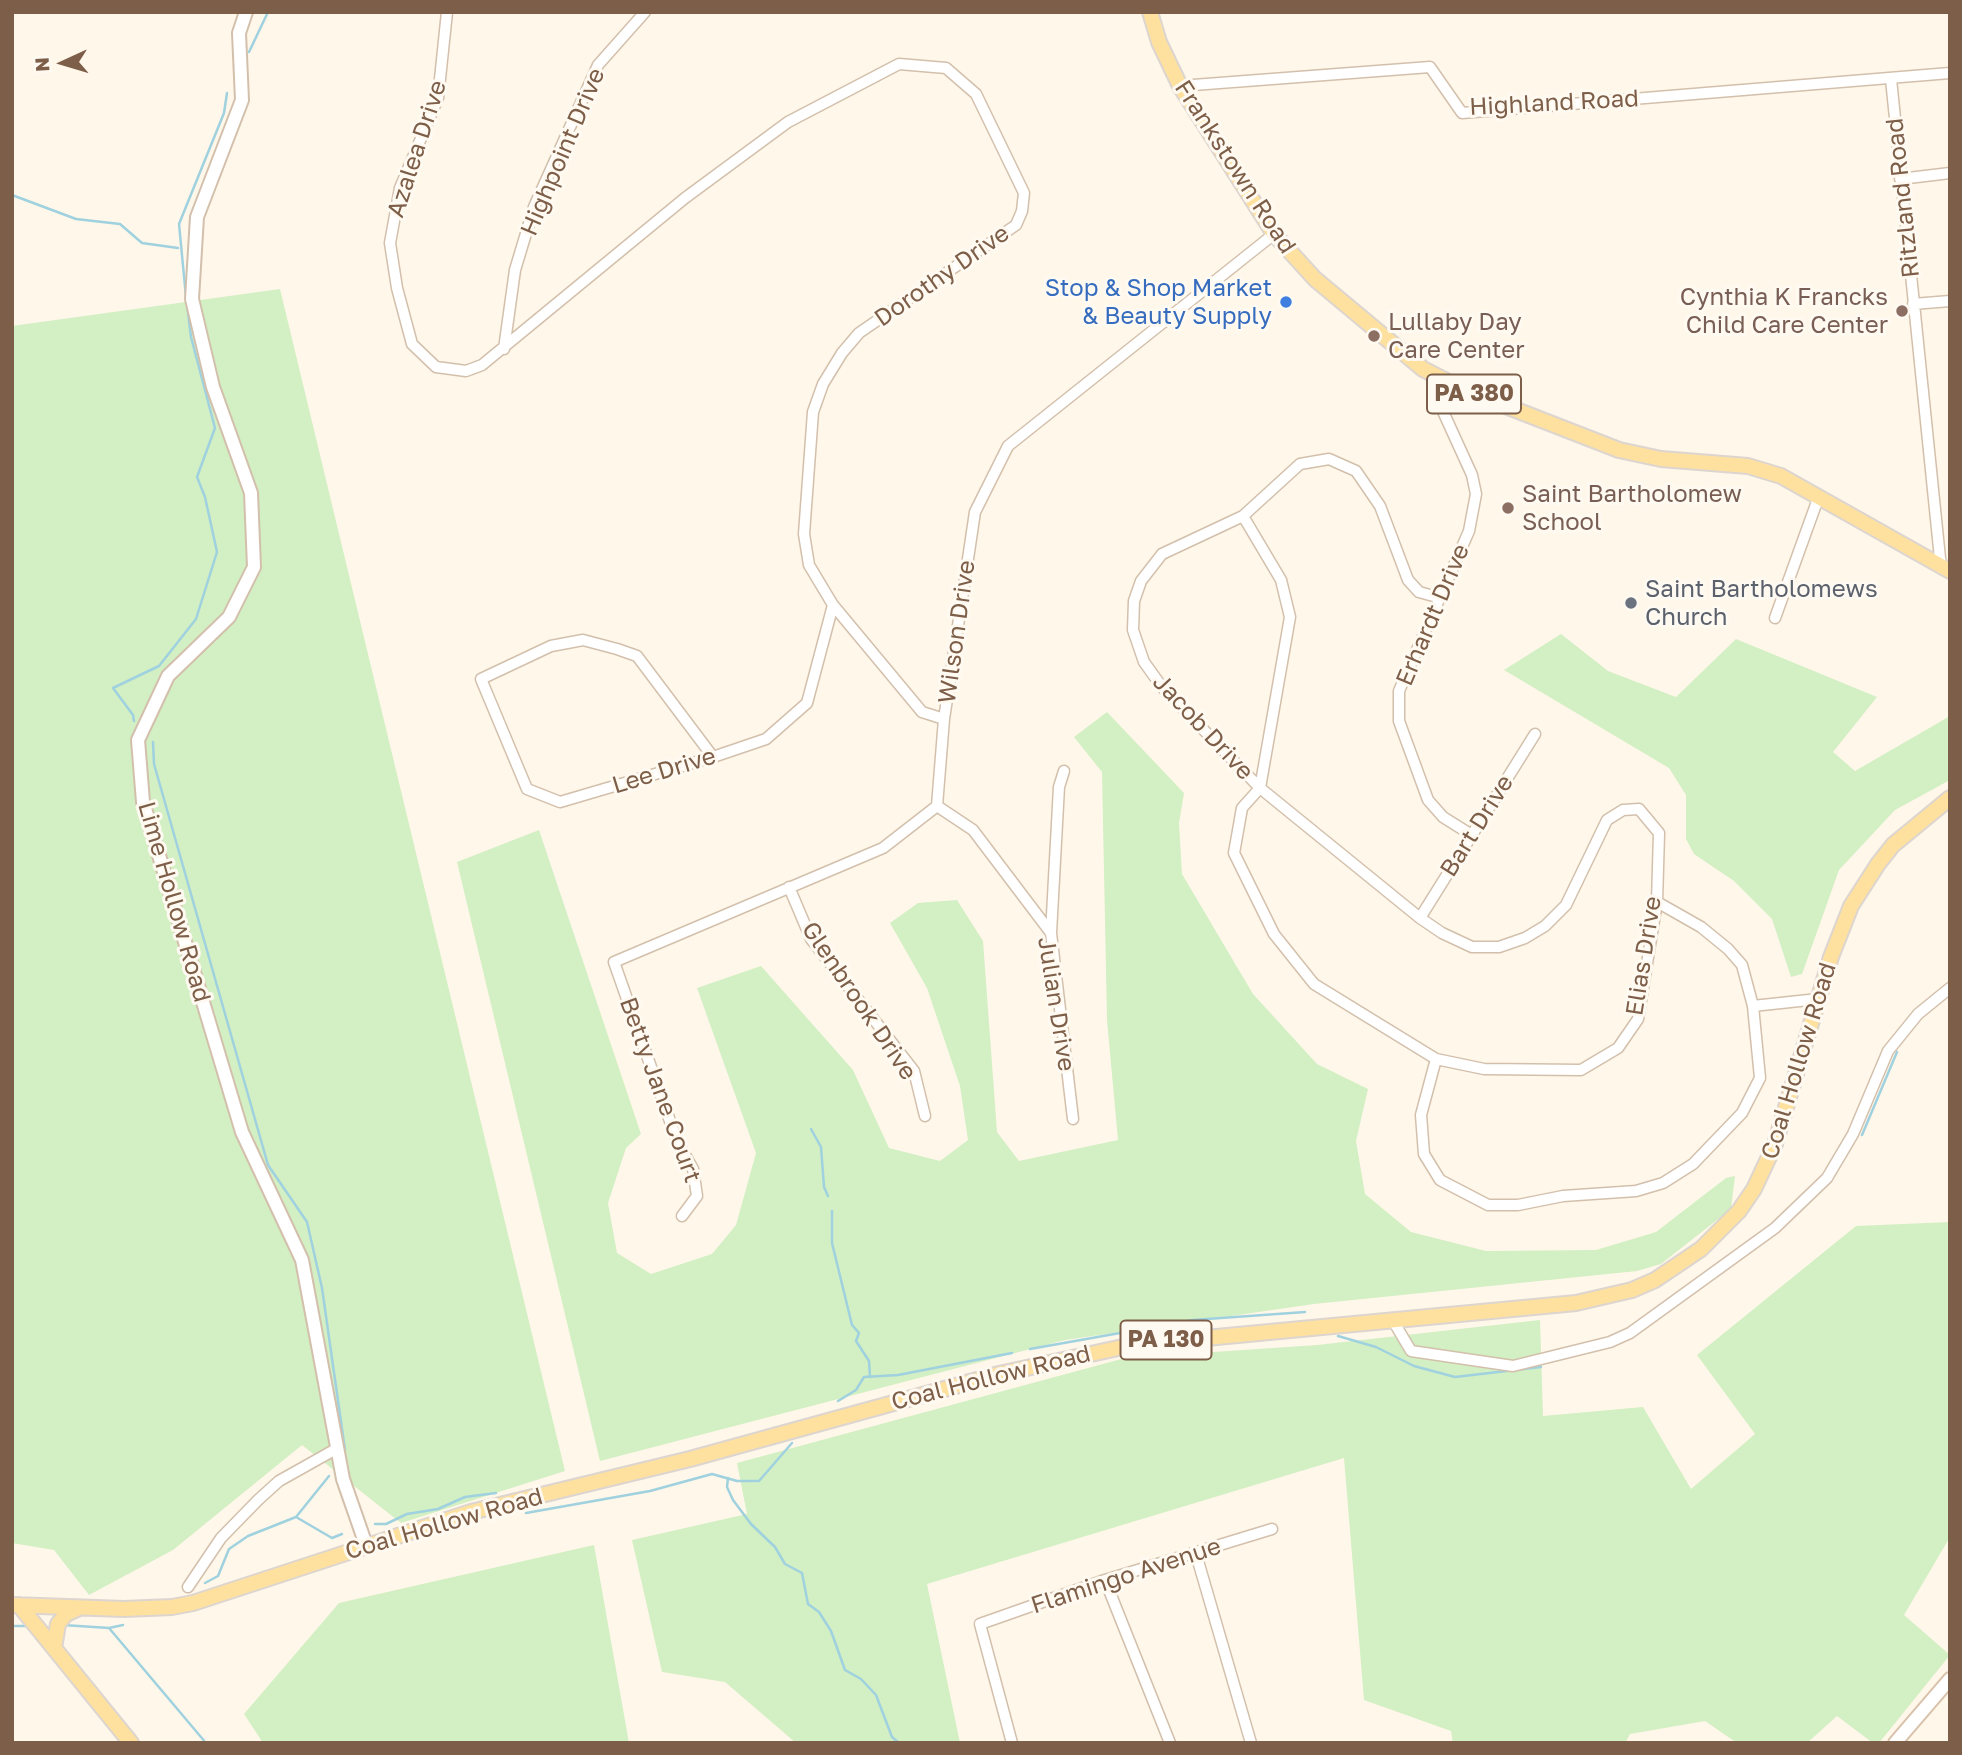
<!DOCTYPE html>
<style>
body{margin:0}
#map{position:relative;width:1962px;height:1755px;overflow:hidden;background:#fff7e9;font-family:"Golos Text",sans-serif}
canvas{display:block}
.frame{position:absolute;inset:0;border:14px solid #7d5e48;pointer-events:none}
.north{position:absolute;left:28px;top:28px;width:70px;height:70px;-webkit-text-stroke:5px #fffaf1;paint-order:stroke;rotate:266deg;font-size:19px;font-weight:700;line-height:28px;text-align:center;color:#7d5e48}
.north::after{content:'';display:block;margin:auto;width:24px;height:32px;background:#7d5e48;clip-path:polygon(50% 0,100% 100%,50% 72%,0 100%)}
</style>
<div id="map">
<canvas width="1962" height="1755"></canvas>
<div class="frame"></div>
<div class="north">N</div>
</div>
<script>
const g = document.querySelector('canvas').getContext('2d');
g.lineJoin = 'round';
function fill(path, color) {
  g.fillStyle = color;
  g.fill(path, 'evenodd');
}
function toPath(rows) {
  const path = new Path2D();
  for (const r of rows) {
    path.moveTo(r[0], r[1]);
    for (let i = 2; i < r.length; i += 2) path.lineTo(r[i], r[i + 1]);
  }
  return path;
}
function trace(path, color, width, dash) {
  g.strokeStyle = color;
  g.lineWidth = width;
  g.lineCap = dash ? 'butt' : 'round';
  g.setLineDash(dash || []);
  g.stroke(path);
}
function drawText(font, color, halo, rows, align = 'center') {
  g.font = font + ' "Golos Text",sans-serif';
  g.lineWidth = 6;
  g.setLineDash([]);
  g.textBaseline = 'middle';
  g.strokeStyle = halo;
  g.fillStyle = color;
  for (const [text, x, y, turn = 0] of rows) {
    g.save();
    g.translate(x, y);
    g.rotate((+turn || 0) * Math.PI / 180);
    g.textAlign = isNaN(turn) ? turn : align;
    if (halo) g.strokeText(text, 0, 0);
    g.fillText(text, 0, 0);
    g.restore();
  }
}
const green = toPath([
 [280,289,565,1471,401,1523,302,1445,173,1550,89,1595,54,1550,12,1543,12,326],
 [1561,634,1608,671,1676,697,1736,639,1877,697,1833,752,1855,771,1950,716,1950,780,1895,810,1839,870,1802,974,1791,977,1772,919,1734,881,1694,854,1686,839,1686,795,1669,768,1504,670],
 [1107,712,1184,793,1179,823,1182,874,1253,994,1317,1064,1368,1089,1356,1141,1365,1194,1411,1232,1486,1251,1596,1250,1656,1232,1726,1178,1735,1176,1731,1209,1661,1264,1637,1271,1314,1304,1065,1340,600,1461,457,862,539,830,641,1134,626,1148,608,1203,617,1253,651,1274,712,1254,736,1225,756,1153,697,988,761,966,853,1070,889,1148,940,1161,968,1140,960,1086,927,988,890,923,918,903,957,900,983,941,997,1132,1019,1161,1118,1140,1107,1020,1102,772,1074,737],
 [1950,1222,1950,1537,1904,1615,1950,1655,1879,1743,1873,1743,1837,1716,1807,1743,1737,1743,1705,1721,1630,1734,1625,1743,1453,1743,1451,1731,1364,1700,1344,1458,927,1584,960,1743,796,1743,725,1682,662,1672,632,1540,747,1514,737,1463,1125,1358,1317,1345,1540,1320,1543,1416,1643,1407,1691,1489,1755,1434,1697,1355,1856,1226],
 [594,1545,629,1743,263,1743,244,1714,339,1603]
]);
const stream = toPath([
 [249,52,268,12],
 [12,195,76,219,120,224,142,243,178,248],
 [186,297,179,224,224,113,227,93],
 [134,721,133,715,113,688,159,666,196,619,217,552,205,497,197,477,215,428,191,337,187,304],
 [153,742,154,764,268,1165,307,1222,322,1288,345,1450],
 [811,1129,821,1147,824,1187,828,1196],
 [1862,1135,1897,1052],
 [832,1211,832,1243,852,1325,859,1333,856,1341,869,1361,870,1377],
 [1338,1336,1376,1347,1414,1366,1455,1377,1541,1367],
 [1030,1349,1193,1320,1305,1312],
 [838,1401,856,1390,864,1377,898,1375,1012,1353],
 [728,1478,727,1487,733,1500,751,1524,775,1547,785,1564,802,1573,808,1604,819,1612,831,1631,845,1670,861,1679,876,1695,892,1737,899,1743],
 [526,1513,650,1491,712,1474,737,1481,759,1481,792,1443],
 [296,1517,332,1538,342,1534],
 [375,1524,386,1524,407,1514,438,1509,465,1497,496,1493],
 [205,1583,218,1576,229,1549,248,1536,296,1517,329,1476],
 [63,1625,109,1628,206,1743],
 [12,1626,29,1626],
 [109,1628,123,1625]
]);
const minor = toPath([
 [447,12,438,98,400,188,390,243,397,288,412,344,436,367,466,371,482,365,685,198,788,122,899,64,946,68,976,94,1024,193,1022,211,1016,225,859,333,842,353,823,384,813,412,804,534,809,565,833,605,922,712,944,719],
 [1891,79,1941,568],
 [1180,86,1430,67,1462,113,1950,73],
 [1900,179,1950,173],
 [1913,304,1950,301],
 [504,349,515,270,534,207,598,65,645,12],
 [1437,378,1441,407,1472,475,1476,494,1469,531,1399,691,1399,721,1428,800,1443,817,1470,834],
 [1243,516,1281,580,1290,617,1260,788],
 [1775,618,1819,496],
 [713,757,637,656,617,649,583,640,551,646,481,679,527,789,560,802,713,757,766,739,807,703,833,605],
 [1260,788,1242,808,1234,853,1274,934,1314,984,1436,1059,1484,1069,1581,1070,1618,1048,1638,1019,1657,902,1659,833,1639,809,1623,810,1607,820,1566,905,1545,926,1525,938,1499,947,1472,947,1442,933,1420,918,1260,788,1162,687,1144,662,1133,630,1134,601,1141,581,1162,554,1243,516,1300,464,1329,459,1356,471,1380,506,1408,580,1419,592,1437,597],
 [937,806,973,830,1051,933,1073,1119],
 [789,887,811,939,914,1071,925,1116],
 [1420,918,1535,734],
 [1051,933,1059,787,1064,771],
 [1753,1006,1818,999],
 [1436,1059,1421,1115,1424,1154,1440,1180,1488,1205,1518,1205,1563,1196,1636,1191,1663,1183,1693,1164,1742,1113,1760,1078,1753,1006,1742,965,1728,949,1701,927,1657,902],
 [682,1216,697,1196,693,1169,677,1141,614,962,883,848,937,806,944,719,975,512,1008,446,1274,234],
 [1392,1319,1411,1351,1513,1366,1610,1342,1630,1333,1775,1228,1827,1178,1853,1134,1888,1051,1918,1014,1950,988],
 [1196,1554,1251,1743],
 [1105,1580,1170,1743],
 [188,1587,221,1538,258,1500,279,1481,336,1449],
 [1012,1743,980,1624,1105,1580,1272,1529]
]);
const tertiary = toPath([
 [246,12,239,33,242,100,197,217,192,299,213,387,251,493,254,567,229,617,168,676,138,740,143,802,242,1132,302,1260,343,1479,366,1545]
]);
const secondary = toPath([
 [1895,1743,1950,1679]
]);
const primary = toPath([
 [1150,12,1159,42,1180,86,1274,234,1315,279,1423,369,1462,389,1619,450,1661,459,1748,466,1781,476,1950,571],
 [12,1605,124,1609,172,1607,193,1603,471,1512,690,1459,999,1374,1132,1345,1576,1303,1632,1290,1655,1280,1701,1249,1739,1211,1754,1189,1775,1144,1831,957,1851,906,1878,864,1893,845,1950,798],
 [19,1605,131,1743],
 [54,1648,58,1624,66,1614,79,1608]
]);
const markers = [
 [1286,302,7,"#3f7fe0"],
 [1902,311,7,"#8d6e63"],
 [1374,336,7,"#8d6e63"],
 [1508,508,7,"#8d6e63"],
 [1631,603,7,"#6b7280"]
];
const shields = [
 [1474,394,94],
 [1166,1340,91]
];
const shieldNames = [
 ["PA 380",1474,394],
 ["PA 130",1166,1340]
];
const streetNames = [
 ["Highland Road",1554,103,-3],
 ["Azalea Drive",417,149,-72],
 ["Highpoint Drive",563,152,-67],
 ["Frankstown Road",1235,167,57],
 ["Ritzland Road",1903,198,-96],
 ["Dorothy Drive",942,276,-35],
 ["Erhardt Drive",1433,615,-67],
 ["Wilson Drive",957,632,-82],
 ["Jacob Drive",1203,727,47],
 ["Lee Drive",664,771,-17],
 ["Bart Drive",1477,826,-58],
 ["Lime Hollow Road",174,902,74],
 ["Elias Drive",1644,956,-81],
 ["Glenbrook Drive",859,1001,56],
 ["Julian Drive",1056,1004,81],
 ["Coal Hollow Road",1799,1061,-73],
 ["Betty Jane Court",660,1090,70],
 ["Coal Hollow Road",991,1378,-14],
 ["Coal Hollow Road",444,1524,-16],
 ["Flamingo Avenue",1126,1576,-18]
];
const shopNames = [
 ["Stop & Shop Market",1272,288],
 ["& Beauty Supply",1272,316]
];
const educationNames = [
 ["Cynthia K Francks",1888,297,"right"],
 ["Child Care Center",1888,325,"right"],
 ["Lullaby Day",1388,322],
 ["Care Center",1388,350],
 ["Saint Bartholomew",1522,494],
 ["School",1522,522]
];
const worshipNames = [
 ["Saint Bartholomews",1645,589],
 ["Church",1645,617]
];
fill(green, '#d3efc4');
trace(stream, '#9fd1df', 2.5);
trace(minor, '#d3c0ac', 13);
trace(tertiary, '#d3c0ac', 16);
trace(secondary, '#d9c2ab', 16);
trace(primary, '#ddd5cf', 18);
trace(minor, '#fff', 10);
trace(tertiary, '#fff', 12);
trace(secondary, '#fff', 12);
trace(primary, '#ffe19f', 14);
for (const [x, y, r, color] of markers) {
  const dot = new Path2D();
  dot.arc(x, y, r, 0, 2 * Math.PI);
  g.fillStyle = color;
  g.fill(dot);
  trace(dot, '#fffaf1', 2.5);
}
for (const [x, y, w] of shields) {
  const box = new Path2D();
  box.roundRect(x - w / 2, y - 19.5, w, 39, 5);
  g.fillStyle = '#fffaf1';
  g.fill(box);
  trace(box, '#7d5e48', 2);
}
drawText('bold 23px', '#7d5e48', null, shieldNames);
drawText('24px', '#7d5e48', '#fffaf1', streetNames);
drawText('24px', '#366cbe', '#fffaf1', shopNames, 'right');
drawText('24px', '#785e54', '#fffaf1', educationNames, 'left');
drawText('24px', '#5b616d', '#fffaf1', worshipNames, 'left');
</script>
